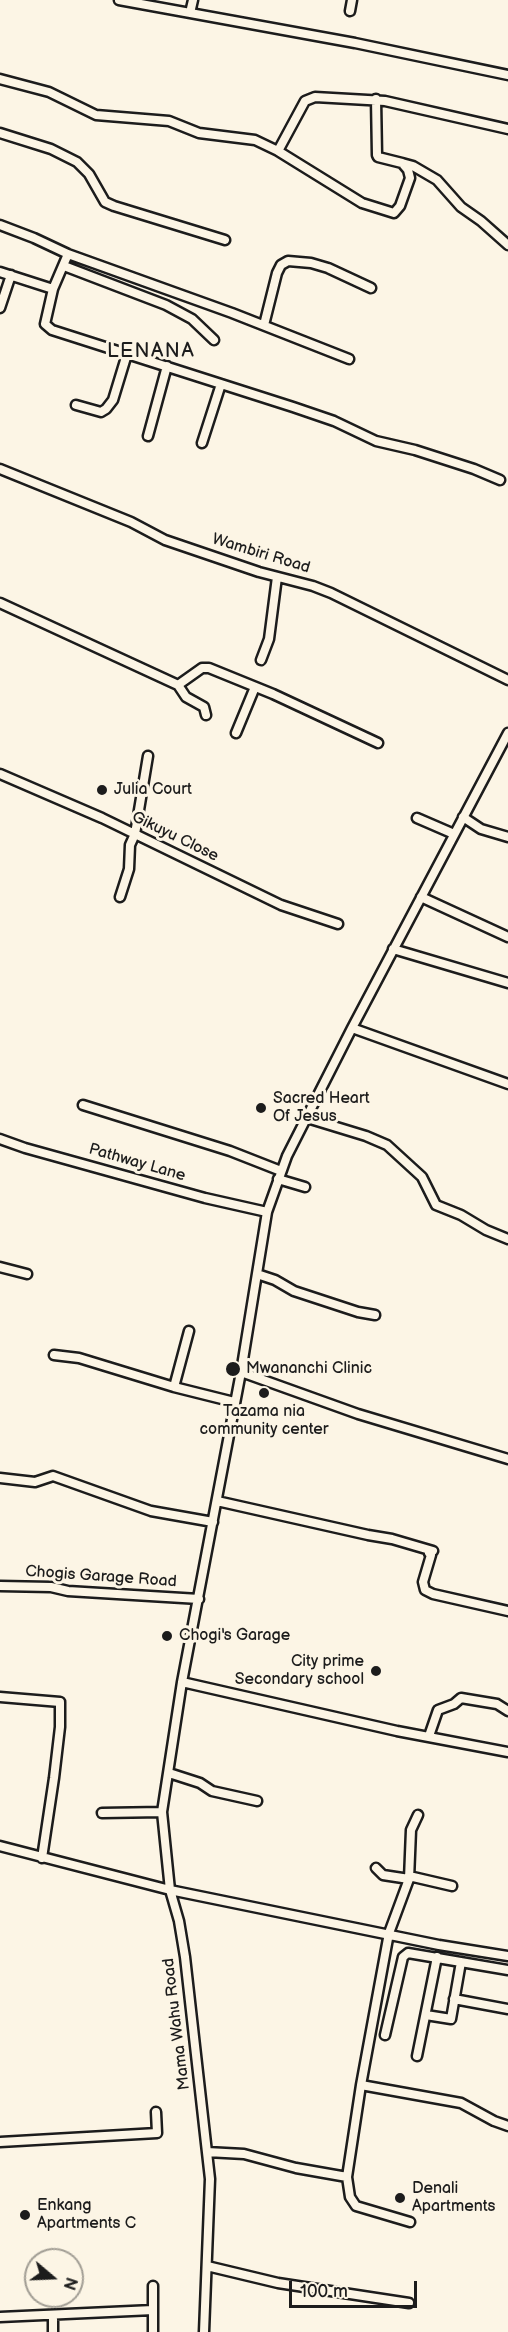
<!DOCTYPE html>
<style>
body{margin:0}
#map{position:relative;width:508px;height:2332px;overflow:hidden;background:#fcf5e5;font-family:"Balsamiq Sans",sans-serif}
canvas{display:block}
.north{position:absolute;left:24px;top:2248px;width:60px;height:60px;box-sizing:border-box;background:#fcf5e5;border:2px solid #a29e95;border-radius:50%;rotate:109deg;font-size:16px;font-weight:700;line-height:24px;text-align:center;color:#1c1c1c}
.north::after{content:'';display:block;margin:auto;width:21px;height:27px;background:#1c1c1c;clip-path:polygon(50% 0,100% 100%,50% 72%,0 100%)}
.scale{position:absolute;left:289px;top:2281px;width:128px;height:27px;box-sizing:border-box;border:3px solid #1c1c1c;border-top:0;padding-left:8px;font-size:18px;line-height:21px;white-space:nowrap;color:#1c1c1c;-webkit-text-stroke:4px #fcf5e5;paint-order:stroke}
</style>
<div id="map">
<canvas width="508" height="2332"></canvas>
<div class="north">N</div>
<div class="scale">100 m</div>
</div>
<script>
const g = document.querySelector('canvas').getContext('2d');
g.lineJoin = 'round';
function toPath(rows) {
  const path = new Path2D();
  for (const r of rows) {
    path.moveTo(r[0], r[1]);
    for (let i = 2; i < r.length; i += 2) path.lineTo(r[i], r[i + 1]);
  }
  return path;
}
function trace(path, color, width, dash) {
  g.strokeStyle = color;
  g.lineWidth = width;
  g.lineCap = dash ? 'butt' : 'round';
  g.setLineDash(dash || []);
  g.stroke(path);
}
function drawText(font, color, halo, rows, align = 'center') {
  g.font = font + ' "Balsamiq Sans",sans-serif';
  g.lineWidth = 6;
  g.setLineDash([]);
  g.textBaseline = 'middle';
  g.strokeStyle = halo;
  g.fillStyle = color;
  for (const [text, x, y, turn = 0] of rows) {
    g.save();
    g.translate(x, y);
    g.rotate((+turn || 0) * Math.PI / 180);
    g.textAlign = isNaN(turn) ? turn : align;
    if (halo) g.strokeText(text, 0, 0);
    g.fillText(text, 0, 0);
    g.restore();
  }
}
const minor = toPath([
 [119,0,355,43,508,75],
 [350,11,352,0],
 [190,13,193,0],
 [0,79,49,92,96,115,169,121,199,133,255,140,278,151,305,101,315,97,385,101,508,129],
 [376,99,377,155,378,157,402,163],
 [0,133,51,149,77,162,89,174,105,202,114,206,225,240],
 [278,151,362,203,394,213,400,206,410,178,408,170,402,163,413,166,437,180,461,207,481,221,508,245],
 [0,225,34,238,68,254,232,313,349,359],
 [64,266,166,305,192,319,214,340],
 [0,272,53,289,68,254],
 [53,289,45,324,52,330,293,407,334,421,376,441,415,450,474,469,500,480],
 [0,308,11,275],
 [264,325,277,273,281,265,288,261,311,263,328,268,371,288],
 [76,405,101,412,106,409,113,400,127,354],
 [148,436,167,366],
 [202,443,221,384],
 [0,469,131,522,165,540,259,572,313,586,331,593,508,680],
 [0,603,178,685,202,668,209,668,273,694,378,743],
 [261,660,269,639,277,577],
 [178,685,186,697,204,707,206,715],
 [236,733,255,687],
 [508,733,352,1028,287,1156,267,1212,241,1372,182,1682,162,1812,170,1890,439,1945,508,1956],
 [0,774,102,818,281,905,338,924],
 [463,817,481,829,508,837],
 [417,818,454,834],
 [120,897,129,869,130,845,135,834,148,756],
 [421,897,508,937],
 [393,949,508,983],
 [352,1028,508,1084],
 [83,1105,230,1151,281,1171],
 [307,1118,366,1136,387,1145,422,1177,436,1205,461,1215,486,1230,508,1239],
 [0,1139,25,1148,205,1198,267,1212],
 [278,1179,305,1187],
 [0,1267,27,1274],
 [257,1274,275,1280,294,1291,358,1312,375,1315],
 [54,1355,79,1358,174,1387,234,1402],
 [241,1372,358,1414,508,1459],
 [174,1387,189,1331],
 [0,1478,35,1482,53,1476,151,1511,213,1522],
 [217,1501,368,1535,392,1539,433,1551,429,1553,431,1555,423,1582,425,1590,433,1594,508,1611],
 [0,1586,51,1587,68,1591,199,1599],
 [182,1682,397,1731,508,1752],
 [0,1697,60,1702,60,1727,54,1778,42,1858],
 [429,1736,438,1710,454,1704,461,1698,497,1704,508,1711],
 [169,1773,200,1783,212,1791,257,1801],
 [102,1813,162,1812],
 [0,1846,170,1890,179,1921,185,1957,210,2179,204,2332],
 [376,1868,383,1875,409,1879],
 [409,1876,452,1886],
 [454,1999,508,2009],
 [426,2015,451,2019,461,1962],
 [385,2035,403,1957,408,1953,508,1970],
 [417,2056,437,1957],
 [361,2085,461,2103,494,2121,508,2126],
 [0,2142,157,2133,156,2112],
 [207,2152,244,2154,296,2168,347,2177,350,2197,356,2206,410,2222],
 [347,2177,361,2085,389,1933,409,1879,411,1830,418,1815],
 [207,2266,278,2283,409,2303],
 [53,2315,53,2332],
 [0,2317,153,2310],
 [153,2332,153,2286]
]);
const markers = [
 [102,790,6,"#1c1c1c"],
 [261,1108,6,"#1c1c1c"],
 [233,1369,8,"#1c1c1c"],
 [264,1393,6,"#1c1c1c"],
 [167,1636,6,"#1c1c1c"],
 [376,1671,6,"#1c1c1c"],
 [400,2198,6,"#1c1c1c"],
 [25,2215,6,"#1c1c1c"]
];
const streetNames = [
 ["Wambiri Road",261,554,17],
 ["Gikuyu Close",175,837,26],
 ["Pathway Lane",137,1163,16],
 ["Chogis Garage Road",101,1577,4],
 ["Mama Wahu Road",177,2024,-97]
];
const poiNames = [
 ["Julia Court",114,790],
 ["Sacred Heart",273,1099],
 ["Of Jesus",273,1117],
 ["Mwananchi Clinic",246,1369],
 ["Tazama nia",264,1412,"center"],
 ["community center",264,1430,"center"],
 ["Chogi's Garage",179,1636],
 ["City prime",364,1662,"right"],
 ["Secondary school",364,1680,"right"],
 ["Denali",412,2189],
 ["Apartments",412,2207],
 ["Enkang",37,2206],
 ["Apartments C",37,2224]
];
const quarterNames = [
 ["LENANA",151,352]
];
trace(minor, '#1c1c1c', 13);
trace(minor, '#fcf5e5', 8);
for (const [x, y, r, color] of markers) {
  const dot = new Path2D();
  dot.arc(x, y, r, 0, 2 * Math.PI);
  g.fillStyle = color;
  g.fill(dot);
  trace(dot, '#fcf5e5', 2);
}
drawText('16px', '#1c1c1c', '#fcf5e5', streetNames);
drawText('16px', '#1c1c1c', '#fcf5e5', poiNames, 'left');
g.letterSpacing = '1.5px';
drawText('20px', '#1c1c1c', '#fcf5e5', quarterNames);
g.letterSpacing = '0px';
</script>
